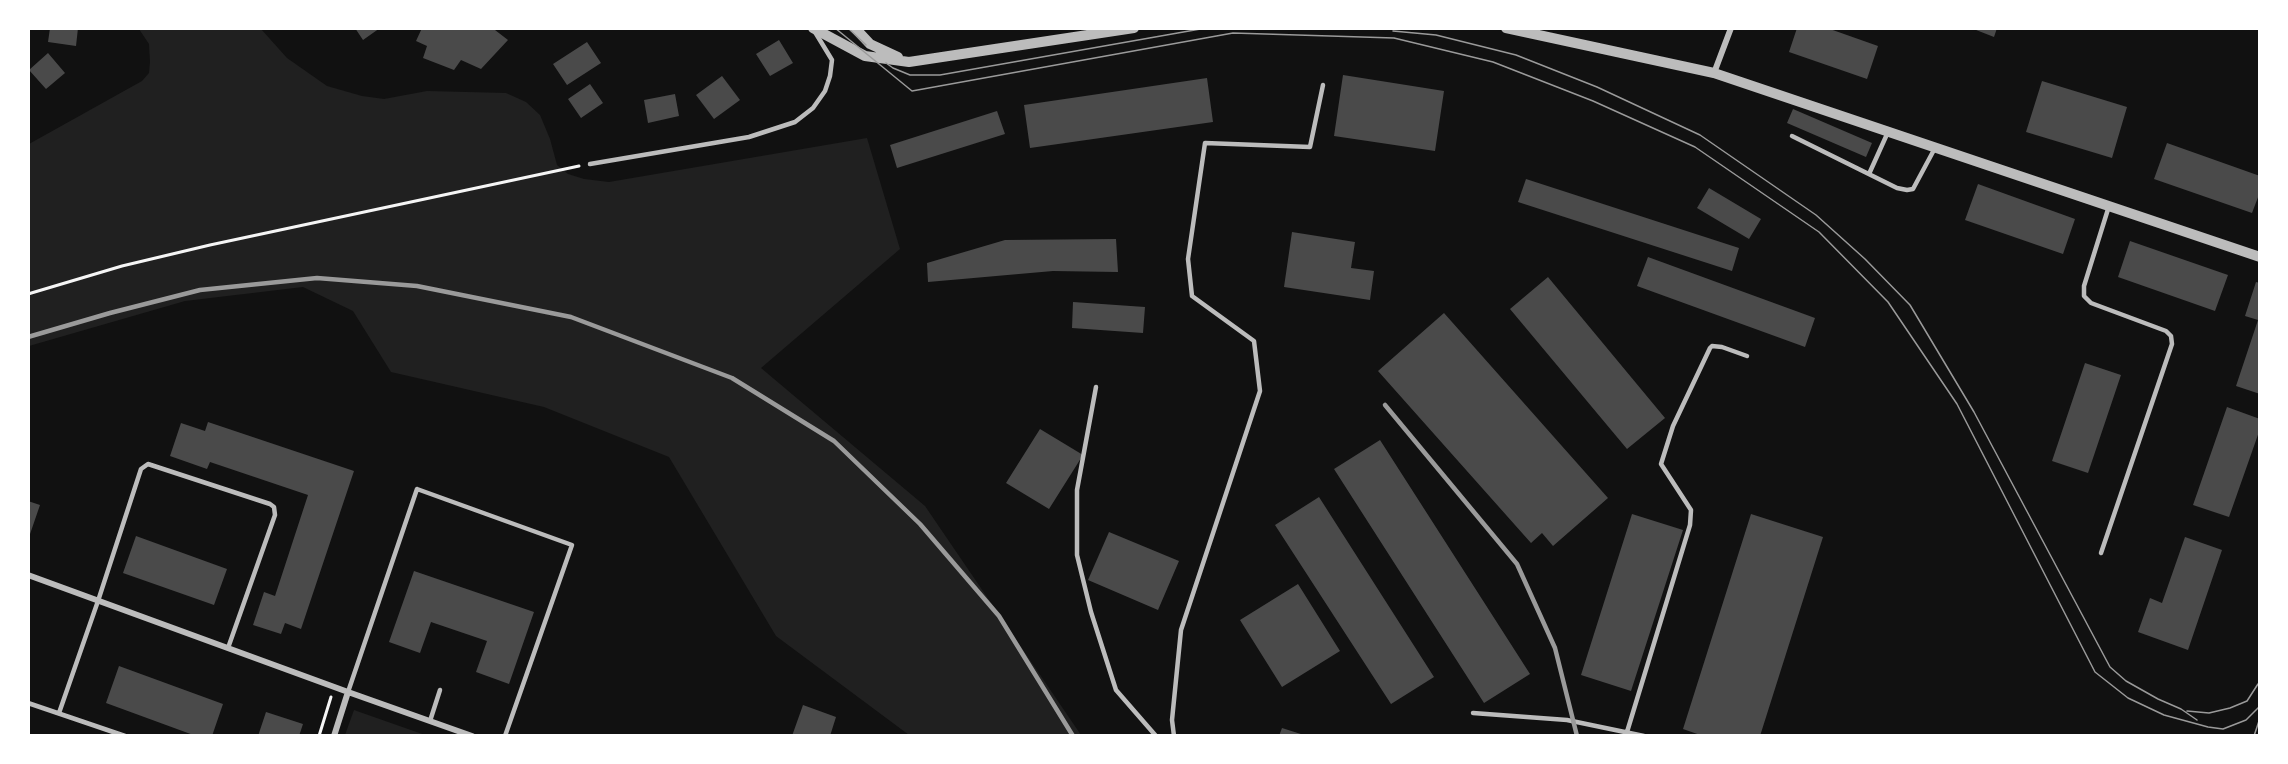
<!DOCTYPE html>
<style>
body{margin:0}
#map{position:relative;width:2288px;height:764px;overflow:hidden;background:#111;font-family:"IBM Plex Sans",sans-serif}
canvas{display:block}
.frame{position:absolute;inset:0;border:30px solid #fff;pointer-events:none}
</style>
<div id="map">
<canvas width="2288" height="764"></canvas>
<div class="frame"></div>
</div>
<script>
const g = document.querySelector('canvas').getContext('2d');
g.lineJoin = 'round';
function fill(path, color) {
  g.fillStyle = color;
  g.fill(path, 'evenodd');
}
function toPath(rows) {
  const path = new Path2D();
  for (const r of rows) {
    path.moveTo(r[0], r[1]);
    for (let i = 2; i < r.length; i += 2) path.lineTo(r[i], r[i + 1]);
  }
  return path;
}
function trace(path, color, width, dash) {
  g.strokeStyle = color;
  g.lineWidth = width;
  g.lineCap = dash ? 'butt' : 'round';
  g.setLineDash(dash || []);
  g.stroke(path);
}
const green = toPath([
 [139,29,261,29,287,58,327,86,362,96,384,99,427,91,506,93,526,102,540,115,550,139,557,165,568,174,584,179,609,182,867,138,900,249,761,368,925,506,1081,735,909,735,776,636,669,457,544,407,391,372,353,311,303,287,185,301,29,346,29,144,142,81,149,73,150,62,149,44],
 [354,710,425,735,345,735]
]);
const building = toPath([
 [50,28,78,28,76,46,48,42],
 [355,28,380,28,363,40],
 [422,28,496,28,495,30,508,40,481,69,461,60,454,70,423,58,427,46,416,41],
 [1797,28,1827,28,1878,46,1867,79,1789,52],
 [1971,28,1997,28,1994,37],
 [779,40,793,63,770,76,756,54],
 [587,42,601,63,567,85,553,64],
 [48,53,65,73,46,89,29,70],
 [1343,75,1444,91,1435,151,1334,136],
 [722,76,740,100,714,119,696,95],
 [1207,78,1213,122,1030,148,1024,105],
 [2042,81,2127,107,2112,158,2026,132],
 [590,84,603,103,581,118,568,99],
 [675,94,679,116,648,123,644,100],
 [1793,109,1872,143,1866,157,1787,123],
 [997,111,1005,134,897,168,890,145],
 [2167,143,2260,176,2260,192,2252,213,2154,179],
 [1526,179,1739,248,1732,271,1518,202],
 [1978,184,2075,219,2063,254,1965,220],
 [1709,188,1761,219,1749,239,1697,208],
 [1292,232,1355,242,1351,268,1374,271,1370,300,1284,287],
 [1116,239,1118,272,1053,271,928,282,927,263,1005,240],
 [2130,241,2228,275,2215,311,2118,277],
 [1648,257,1815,318,1805,347,1637,286],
 [1548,277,1665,418,1627,449,1510,309],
 [2256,282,2260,283,2260,394,2236,386,2258,320,2245,316],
 [1073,302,1145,307,1143,333,1072,328],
 [1444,313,1608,498,1553,546,1542,533,1531,543,1378,371],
 [2085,363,2121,375,2088,473,2052,461],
 [2227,407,2260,419,2260,429,2229,517,2193,505],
 [208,422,354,471,301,629,285,623,281,634,253,625,264,592,275,596,308,495,210,462,207,469,170,456,181,423,205,431],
 [1040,429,1083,455,1049,509,1006,483],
 [1380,440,1530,674,1484,703,1334,469],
 [1319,497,1434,677,1391,704,1275,525],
 [28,501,40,505,29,537,28,537],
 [1632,514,1683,530,1631,691,1581,675],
 [1751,514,1823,537,1760,736,1703,736,1683,729],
 [1109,532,1179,561,1158,610,1088,580],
 [136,536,227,569,214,605,123,573],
 [2185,537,2222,550,2188,650,2138,632,2150,598,2162,603],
 [414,571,534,612,509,684,476,672,487,641,431,622,420,653,389,642],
 [1298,584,1340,651,1282,687,1240,620],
 [119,666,223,704,212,736,196,736,106,703],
 [803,705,836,717,830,736,792,736],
 [266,712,303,724,299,736,258,736],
 [1282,728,1304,735,1304,736,1279,736]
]);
const path = toPath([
 [28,294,122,266,210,245,579,166],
 [319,736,331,697]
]);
const service = toPath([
 [1792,136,1897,188,1907,190,1913,189,1935,148],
 [590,164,749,137,795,122,813,108,825,91,830,76,832,60,815,32],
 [1869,174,1888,132],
 [1096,387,1077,490,1077,555,1091,612,1116,690,1156,736],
 [2101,553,2172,344,2171,336,2166,331,2091,303,2084,296,2084,286,2109,206],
 [348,692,417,489,572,545,505,736],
 [28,703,125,736],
 [59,713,98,601,141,469,148,464,270,504,274,507,275,515,228,648],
 [1473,713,1567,720,1644,736],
 [430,721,440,690],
 [1627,732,1690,525,1691,510,1661,464,1673,426,1710,348,1712,346,1722,347,1747,356],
 [1174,736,1172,720,1181,630,1260,391,1254,341,1192,296,1188,259,1205,143,1310,147,1323,85]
]);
const minor = toPath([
 [1714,73,1731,28],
 [28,575,348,692,472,736],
 [334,736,348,692]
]);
const tertiary = toPath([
 [813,28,865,56,909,62,1134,28],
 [855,28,870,44,898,57],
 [1506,28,1714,73,2260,257]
]);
const tram = toPath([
 [835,28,912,91,1233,33,1394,38,1493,62,1593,101,1695,147,1819,232,1888,302,1957,404,2095,672,2128,698,2164,715,2208,727,2223,729,2246,720,2260,706],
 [848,28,866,45],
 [1393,31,1436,35,1516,55,1597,87,1700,135,1816,215,1865,259,1910,305,1974,412,2110,667,2126,681,2158,699,2181,709,2197,720],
 [886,63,893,68,910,75,940,75,1206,28],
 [2187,711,2209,713,2230,708,2247,701,2258,684],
 [2254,736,2260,718]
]);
const rail = toPath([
 [28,337,110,313,200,290,317,278,417,286,571,317,732,378,834,441,920,524,999,616,1073,736],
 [1385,405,1517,564,1555,648,1577,736]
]);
fill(green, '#202020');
fill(building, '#4a4a4a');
trace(path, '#f5f5f5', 3);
trace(service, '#bcbcbc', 4.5);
trace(minor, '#bcbcbc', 6);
trace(tertiary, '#bcbcbc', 10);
trace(tram, '#9a9a9a', 1.5);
trace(rail, '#9a9a9a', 4.5);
</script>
